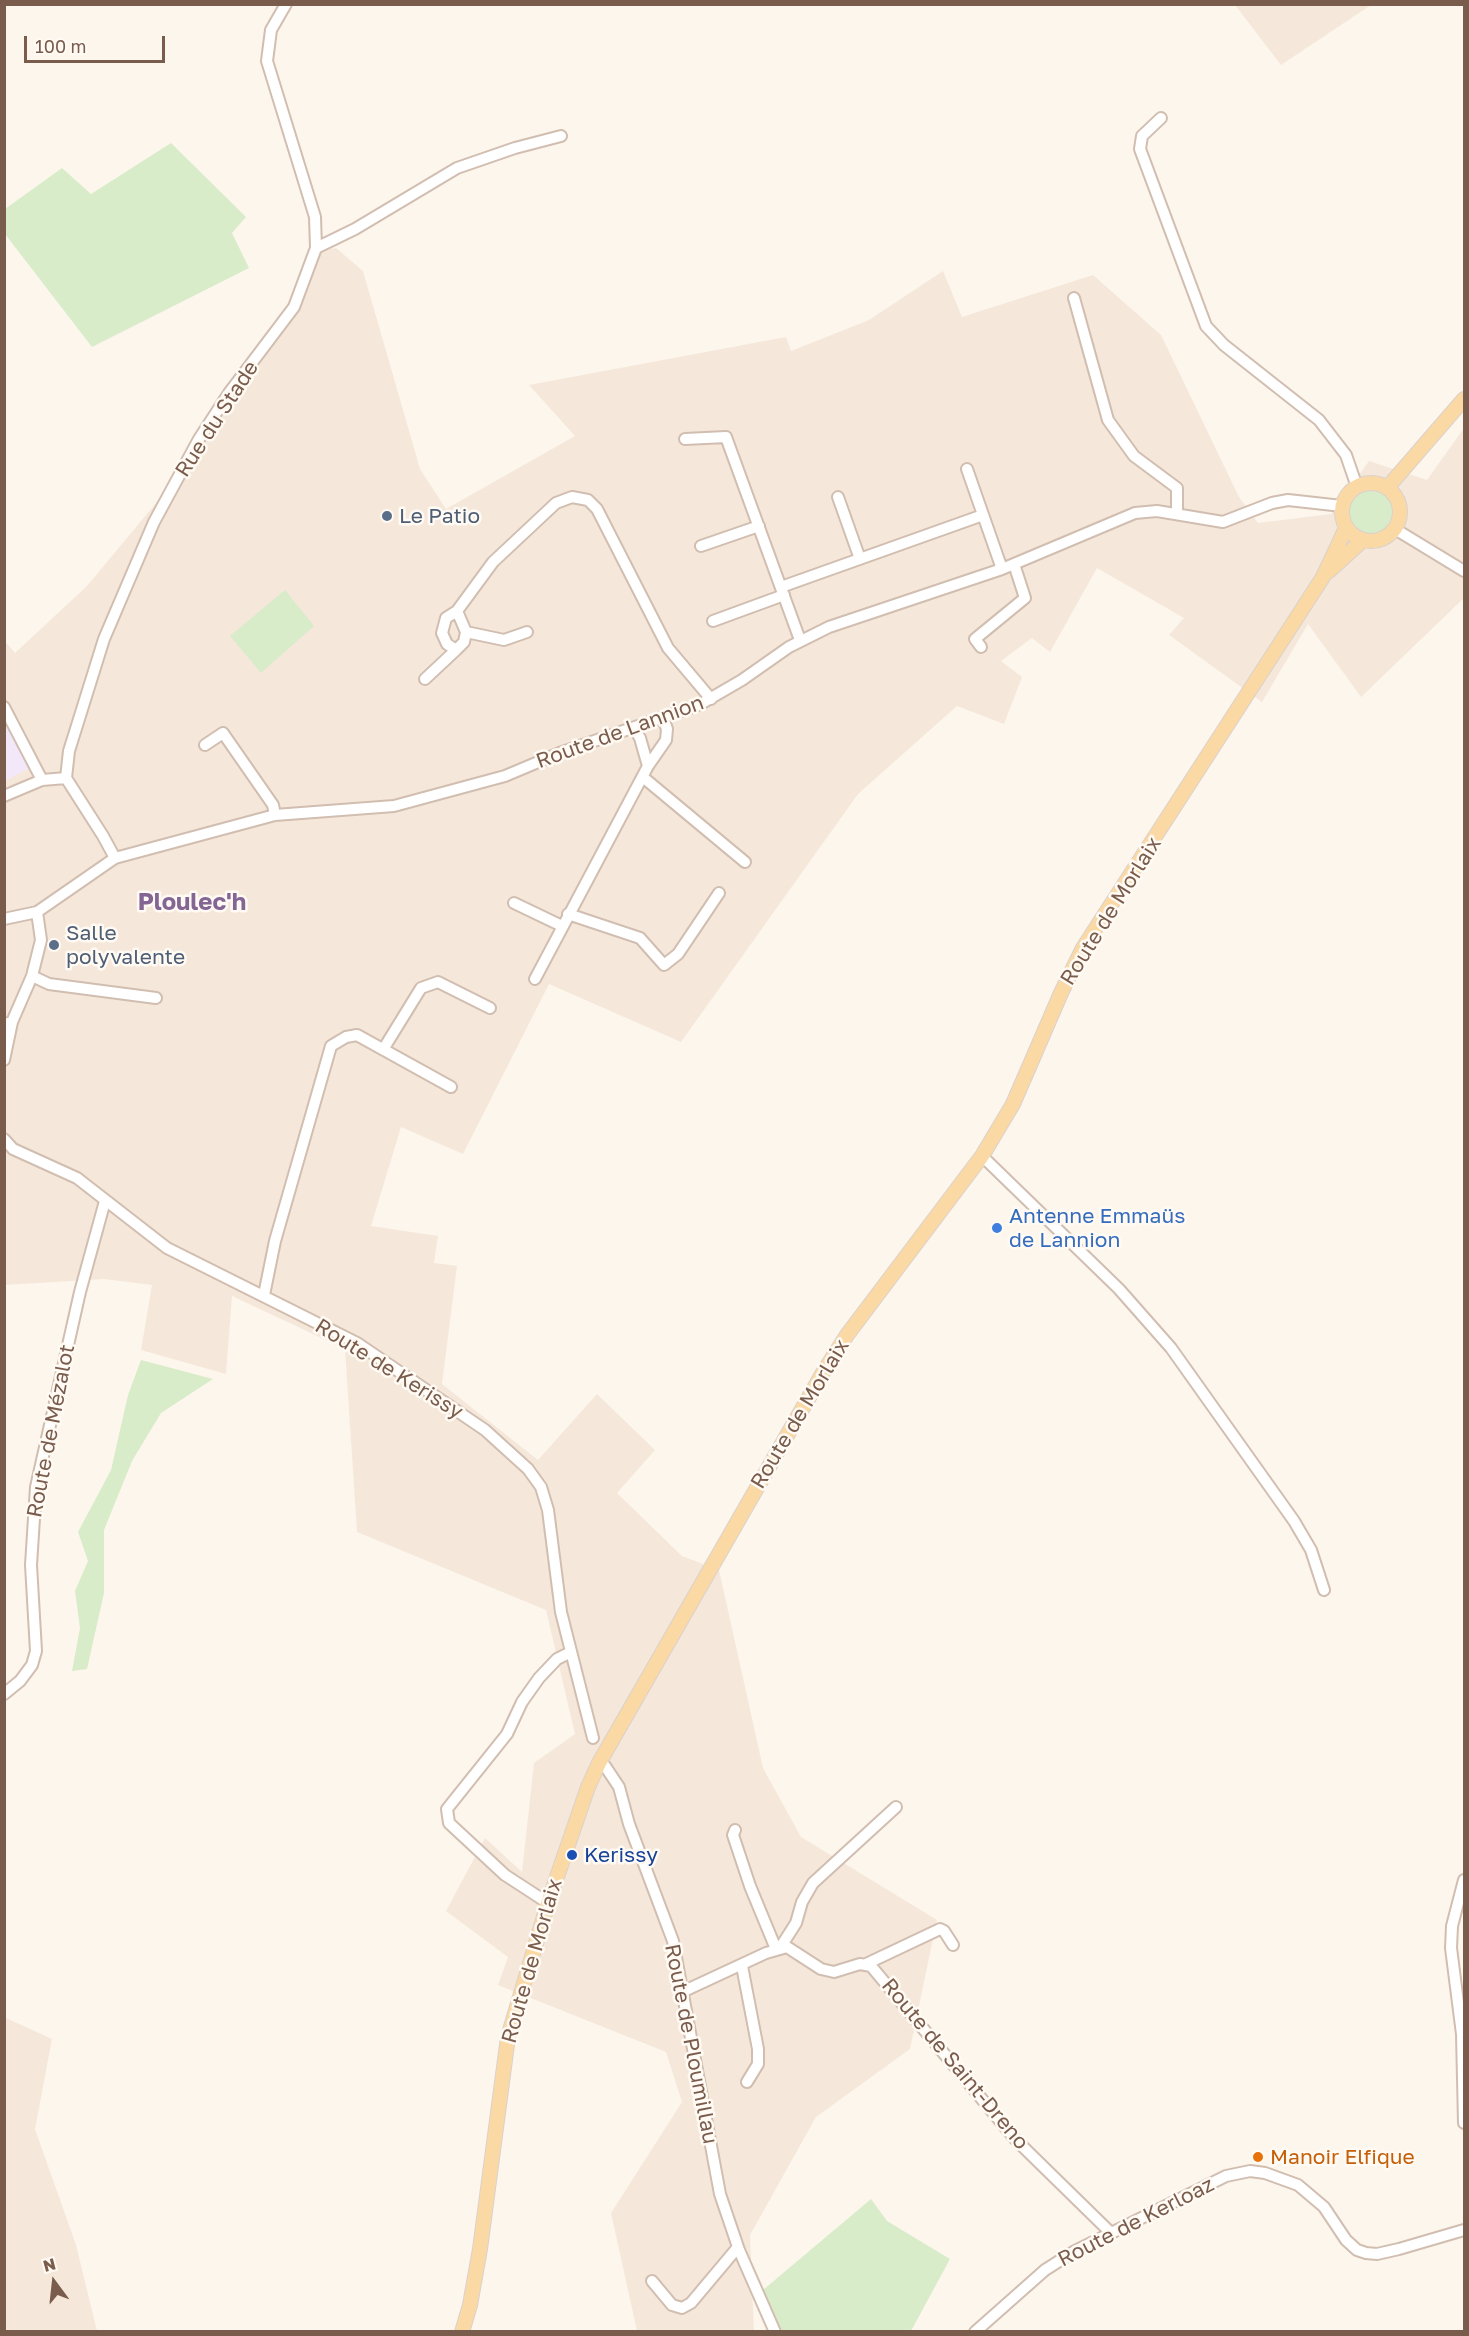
<!DOCTYPE html>
<meta charset="utf-8">
<style>
body{margin:0}
#map{position:relative;width:1469px;height:2336px;overflow:hidden;background:#fdf6ec;font-family:"Golos Text",sans-serif}
canvas{display:block}
.frame{position:absolute;inset:0;border:6px solid #7a5c4d;pointer-events:none}
.north{position:absolute;left:24px;top:2252px;width:60px;height:60px;-webkit-text-stroke:4px #fffaf3;paint-order:stroke;rotate:345deg;font-size:16px;font-weight:700;line-height:24px;text-align:center;color:#7a5c4d}
.north::after{content:'';display:block;margin:auto;width:21px;height:27px;background:#7a5c4d;clip-path:polygon(50% 0,100% 100%,50% 72%,0 100%)}
.scale{position:absolute;left:24px;top:36px;width:141px;height:27px;box-sizing:border-box;border:3px solid #7a5c4d;border-top:0;padding-left:8px;font-size:18px;line-height:21px;white-space:nowrap;color:#7a5c4d;-webkit-text-stroke:4px #fffaf3;paint-order:stroke}
</style>
<div id="map">
<canvas width="1469" height="2336"></canvas>
<div class="frame"></div>
<div class="north">N</div>
<div class="scale">100 m</div>
</div>
<script>
const g = document.querySelector('canvas').getContext('2d');
g.lineJoin = 'round';
function fill(path, color) {
  g.fillStyle = color;
  g.fill(path, 'evenodd');
}
function toPath(rows) {
  const path = new Path2D();
  for (const r of rows) {
    if (r.length === 3) {
      path.moveTo(r[0] + r[2], r[1]);
      path.arc(r[0], r[1], r[2], 0, 2 * Math.PI);
      continue;
    }
    path.moveTo(r[0], r[1]);
    for (let i = 2; i < r.length; i += 2) path.lineTo(r[i], r[i + 1]);
  }
  return path;
}
function trace(path, color, width, dash) {
  g.strokeStyle = color;
  g.lineWidth = width;
  g.lineCap = dash ? 'butt' : 'round';
  g.setLineDash(dash || []);
  g.stroke(path);
}
function drawText(font, color, halo, rows, align = 'center') {
  g.font = font + ' "Golos Text",sans-serif';
  g.lineWidth = 5;
  g.setLineDash([]);
  g.textBaseline = 'middle';
  g.strokeStyle = halo;
  g.fillStyle = color;
  for (const [text, x, y, turn = 0] of rows) {
    g.save();
    g.translate(x, y);
    g.rotate((+turn || 0) * Math.PI / 180);
    g.textAlign = isNaN(turn) ? turn : align;
    if (halo) g.strokeText(text, 0, 0);
    g.fillText(text, 0, 0);
    g.restore();
  }
}
const residential = toPath([
 [1235,5,1371,5,1281,65],
 [336,248,363,271,420,469,446,509,575,436,529,385,786,337,791,351,869,320,943,271,962,317,1093,275,1161,335,1239,497,1258,523,1331,514,1369,461,1427,480,1464,428,1464,598,1361,697,1308,624,1262,702,1169,635,1184,618,1097,568,1050,652,1032,638,1001,661,1022,677,1004,724,957,706,858,794,681,1042,549,984,463,1154,401,1127,371,1226,438,1236,434,1263,457,1266,442,1384,538,1460,597,1394,655,1450,617,1493,682,1556,719,1570,763,1768,801,1837,937,1920,910,2049,816,2117,750,2235,754,2331,637,2331,611,2213,682,2102,666,2052,498,1985,508,1957,446,1911,485,1838,522,1872,534,1763,575,1734,546,1610,357,1532,345,1349,232,1296,226,1374,141,1350,152,1285,104,1279,5,1285,4,640,15,653,87,586,166,491,287,314,314,252],
 [4,2017,52,2039,35,2129,76,2245,97,2331,5,2331]
]);
const education = toPath([
 [4,717,31,767,5,781,4,781]
]);
const green = toPath([
 [171,143,246,217,232,233,249,268,92,347,5,234,5,209,62,168,91,194],
 [1373,512,24],
 [285,590,314,626,261,673,230,636],
 [141,1360,213,1379,161,1413,132,1461,104,1530,104,1593,87,1669,72,1671,80,1628,75,1591,88,1561,78,1532,111,1470,128,1395],
 [871,2199,887,2221,950,2259,911,2331,782,2331,763,2290]
]);
const minor = toPath([
 [1161,118,1142,136,1140,149,1206,326,1224,345,1319,420,1346,455,1357,487],
 [316,248,355,229,457,168,515,148,561,136],
 [1074,298,1108,420,1134,456,1177,488,1177,513],
 [685,439,726,437,800,640],
 [967,469,1002,569],
 [838,497,860,559],
 [1395,529,1464,571],
 [701,546,759,526],
 [781,587,983,515],
 [457,611,493,562,556,503,572,497,588,500,597,509,668,648,711,699],
 [457,611,466,632,464,642,456,650,447,644,442,633,446,618,457,611],
 [713,621,784,595],
 [466,632,504,640,527,632],
 [981,647,975,639,1025,598,1014,564],
 [425,679,456,650],
 [4,707,42,780],
 [634,728,640,738,648,766],
 [205,745,223,733,273,805,275,815],
 [66,778,69,751,104,639,154,522,199,439,229,393,294,307,316,248,315,217,267,61,271,30,286,4],
 [66,778,103,836,115,858],
 [644,778,745,862],
 [4,796,42,780,66,778],
 [514,903,562,926],
 [568,914,640,938,664,965,678,954,719,893],
 [4,919,37,912,115,858,275,815,394,806,505,776,562,752,699,705,742,680,789,647,829,627,1002,569,1135,513,1157,511,1223,522,1272,503,1288,500,1342,506],
 [32,976,49,984,156,998],
 [535,979,648,766,666,740,667,729,663,718],
 [4,1024,12,1022,32,976,41,940,37,912],
 [384,1048,421,988,438,982,490,1008],
 [4,1060,12,1022],
 [4,1139,13,1149,77,1178,167,1248,357,1343,485,1430,528,1469,541,1487,548,1510,561,1612,593,1738],
 [982,1156,1119,1289,1171,1348,1294,1521,1311,1550,1324,1590],
 [264,1295,275,1241,331,1046,346,1037,357,1035,451,1087],
 [4,1694,20,1681,32,1665,36,1651,31,1565,36,1487,80,1292,105,1201],
 [599,1763,605,1766,619,1787,629,1824,673,1941,720,2194,739,2250,775,2332],
 [735,1830,733,1835,750,1886,776,1949],
 [1464,1880,1452,1926,1451,1948,1462,2034,1464,2123],
 [548,1903,505,1875,449,1823,447,1809,507,1734,522,1702,539,1678,557,1659,571,1652],
 [780,1948,796,1923,802,1902,813,1883,896,1807],
 [866,1964,940,1929,944,1931,953,1945],
 [742,1966,758,2049,758,2064,747,2082],
 [682,1992,766,1953,787,1947,821,1969,834,1972,860,1964,871,1966,1016,2140,1110,2232],
 [652,2281,672,2305,682,2308,691,2303,738,2247],
 [975,2332,1045,2270,1075,2251,1226,2176,1250,2171,1265,2173,1298,2185,1324,2207,1346,2240,1357,2250,1366,2253,1377,2254,1399,2249,1464,2230]
]);
const major = toPath([
 [1371,512,29],
 [1387,488,1464,399],
 [1329,571,1363,540],
 [462,2332,470,2305,480,2249,508,2037,548,1903,588,1787,599,1763,824,1371,847,1335,982,1156,1013,1104,1061,993,1083,948,1323,577,1346,528]
]);
const markers = [
 [387,516,6,"#5c6f8a"],
 [54,945,6,"#5c6f8a"],
 [997,1228,6,"#3f7fe0"],
 [572,1855,6,"#1a4fb4"],
 [1258,2157,6,"#e8710a"]
];
const streetNames = [
 ["Rue du Stade",217,419,-57],
 ["Route de Lannion",620,732,-20],
 ["Route de Morlaix",1111,911,-58],
 ["Route de Kerissy",389,1369,32],
 ["Route de Morlaix",800,1414,-59],
 ["Route de Mézalot",51,1431,-79],
 ["Route de Morlaix",532,1961,-74],
 ["Route de Ploumillau",691,2044,79],
 ["Route de Saint-Dreno",955,2064,50],
 ["Route de Kerloaz",1136,2222,-27]
];
const serviceNames = [
 ["Le Patio",399,516],
 ["Salle",66,933],
 ["polyvalente",66,957]
];
const shopNames = [
 ["Antenne Emmaüs",1009,1216],
 ["de Lannion",1009,1240]
];
const transitNames = [
 ["Kerissy",584,1855]
];
const foodNames = [
 ["Manoir Elfique",1270,2157]
];
const quarterNames = [
 ["Ploulec'h",192,902]
];
fill(residential, '#f5e8da');
fill(education, '#f3e8fa');
fill(green, '#d8ecc9');
trace(minor, '#d1beb0', 14);
trace(major, '#dad1cd', 16);
trace(minor, '#fff', 10);
trace(major, '#fbd9a5', 14);
for (const [x, y, r, color] of markers) {
  const dot = new Path2D();
  dot.arc(x, y, r, 0, 2 * Math.PI);
  g.fillStyle = color;
  g.fill(dot);
  trace(dot, '#fffaf3', 2);
}
drawText('21px', '#7a5c4d', '#fffaf3', streetNames);
drawText('21px', '#4e5e75', '#fffaf3', serviceNames, 'left');
drawText('21px', '#366cbe', '#fffaf3', shopNames, 'left');
drawText('21px', '#164399', '#fffaf3', transitNames, 'left');
drawText('21px', '#c56008', '#fffaf3', foodNames, 'left');
drawText('bold 24px', '#846695', '#fffaf3', quarterNames);
</script>
